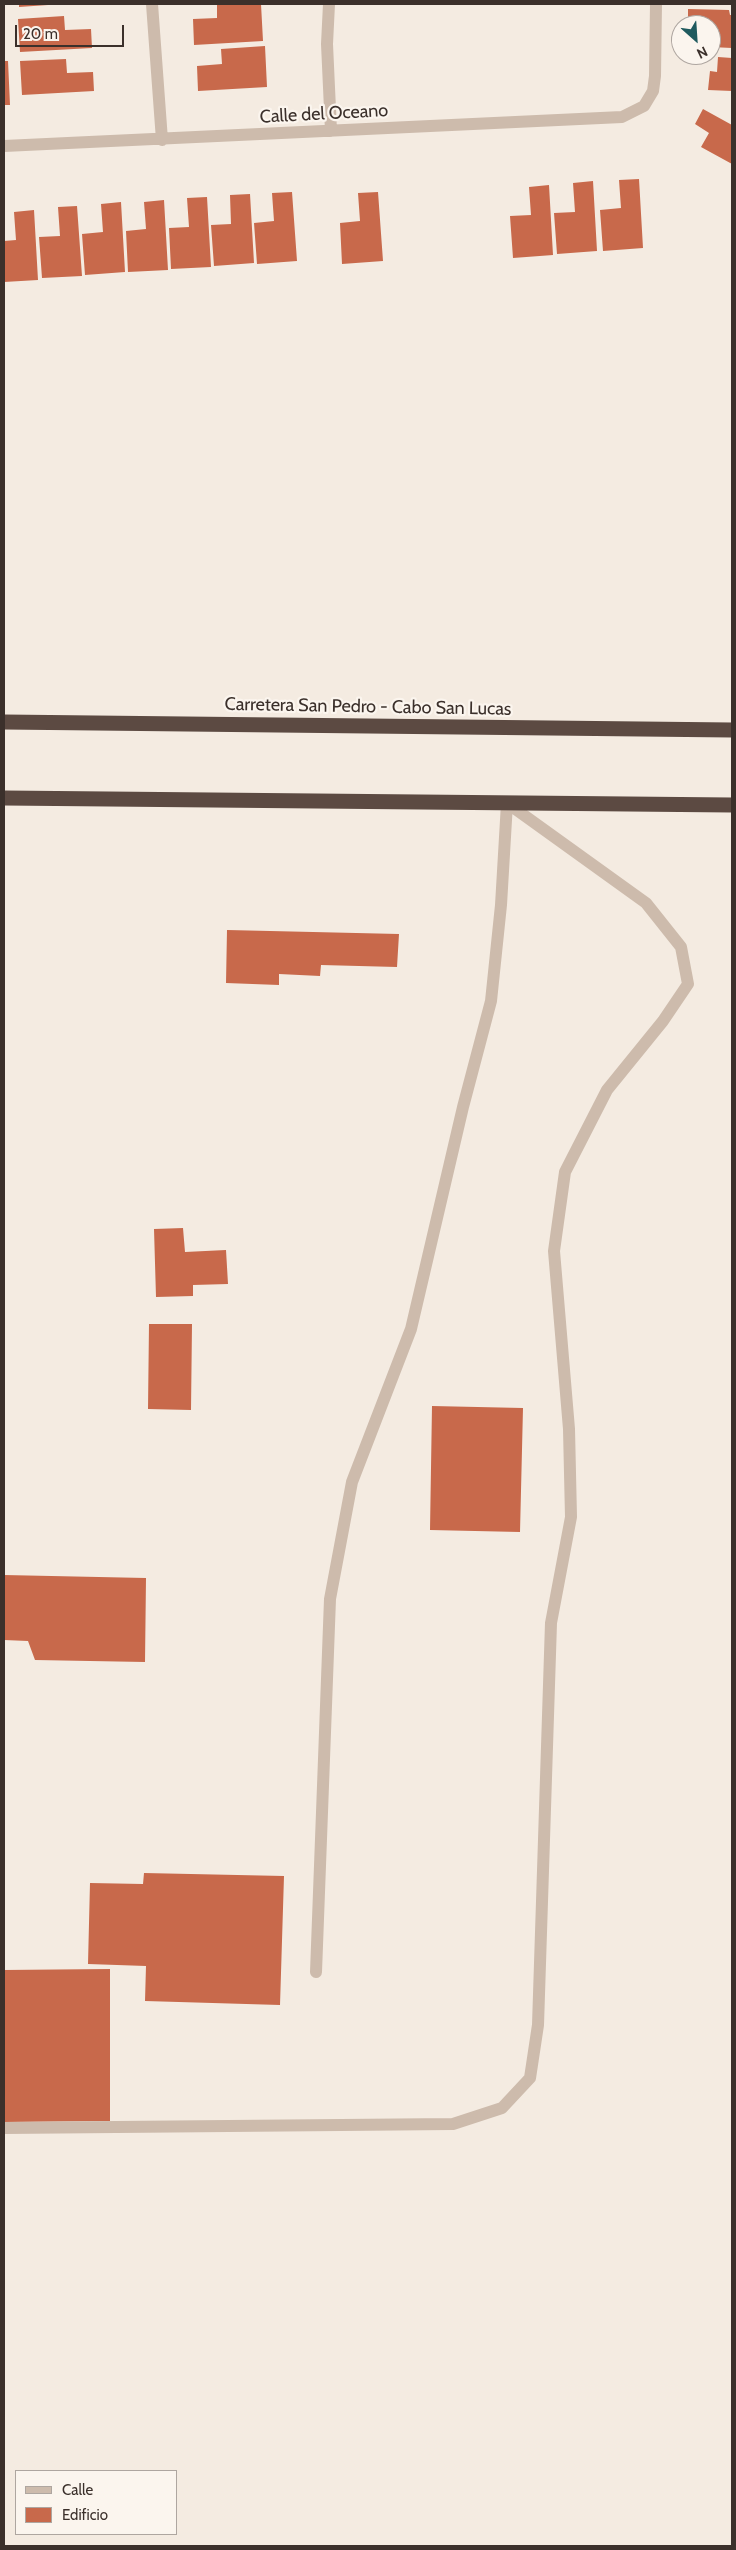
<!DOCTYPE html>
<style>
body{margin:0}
#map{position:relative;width:736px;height:2550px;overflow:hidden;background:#f4ebe1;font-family:Cabin,sans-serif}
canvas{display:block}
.frame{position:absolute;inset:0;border:5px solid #3b302b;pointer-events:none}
.legend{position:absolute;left:15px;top:2470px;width:162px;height:65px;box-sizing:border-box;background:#fbf5ee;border:1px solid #aea6a0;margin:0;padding:6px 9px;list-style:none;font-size:15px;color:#3b302b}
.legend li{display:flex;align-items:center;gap:10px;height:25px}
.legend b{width:25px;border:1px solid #aea6a0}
.north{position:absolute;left:671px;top:15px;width:50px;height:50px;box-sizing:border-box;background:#fbf5ee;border:1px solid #aea6a0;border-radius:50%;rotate:154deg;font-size:14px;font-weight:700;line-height:20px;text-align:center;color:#3b302b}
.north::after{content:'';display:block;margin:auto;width:18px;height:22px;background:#1f5a5e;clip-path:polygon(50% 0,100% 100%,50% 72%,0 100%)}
.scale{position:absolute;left:15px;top:25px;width:109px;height:22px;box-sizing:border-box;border:2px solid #3b302b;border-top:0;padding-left:6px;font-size:15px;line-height:18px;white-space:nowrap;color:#3b302b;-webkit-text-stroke:4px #fbf5ee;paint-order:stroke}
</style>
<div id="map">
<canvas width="736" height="2550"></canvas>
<div class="frame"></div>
<ul class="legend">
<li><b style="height:6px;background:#cdbbac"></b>Calle</li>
<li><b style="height:14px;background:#c8694b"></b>Edificio</li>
</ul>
<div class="north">N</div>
<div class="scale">20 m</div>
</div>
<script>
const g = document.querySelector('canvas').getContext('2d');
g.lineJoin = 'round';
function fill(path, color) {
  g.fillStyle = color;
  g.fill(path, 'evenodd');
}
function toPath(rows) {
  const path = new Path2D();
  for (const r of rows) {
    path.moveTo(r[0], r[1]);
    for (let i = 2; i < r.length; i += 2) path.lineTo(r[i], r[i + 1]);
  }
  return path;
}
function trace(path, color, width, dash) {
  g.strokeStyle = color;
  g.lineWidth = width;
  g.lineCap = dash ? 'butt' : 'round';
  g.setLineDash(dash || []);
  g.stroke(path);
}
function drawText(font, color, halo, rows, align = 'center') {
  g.font = font + ' Cabin,sans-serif';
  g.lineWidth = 4.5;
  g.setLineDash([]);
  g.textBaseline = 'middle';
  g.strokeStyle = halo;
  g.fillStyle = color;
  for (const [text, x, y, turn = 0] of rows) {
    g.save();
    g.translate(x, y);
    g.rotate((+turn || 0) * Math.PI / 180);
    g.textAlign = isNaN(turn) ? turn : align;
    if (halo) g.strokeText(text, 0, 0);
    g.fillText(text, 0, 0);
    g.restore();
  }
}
const building = toPath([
 [19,4,48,4,48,5,19,7],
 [217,4,261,4,263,41,194,45,193,19,217,18],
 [688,9,729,10,730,15,732,15,732,48,711,47,711,25,688,25],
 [64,16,65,30,91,29,92,48,20,52,18,19],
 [265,46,267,87,198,91,197,66,222,64,221,49],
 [718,57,732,58,732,91,708,90,710,71,717,72],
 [66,59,67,73,93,72,94,91,22,95,20,61],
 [4,61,8,61,10,105,4,105],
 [703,109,732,125,732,164,701,147,709,133,695,124],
 [639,179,643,248,603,251,600,210,621,208,619,180],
 [593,181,597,251,557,254,554,213,575,212,573,183],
 [549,185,553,255,513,258,510,216,531,215,529,187],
 [292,192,297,261,257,264,254,223,274,221,272,193],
 [378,192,383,261,342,264,340,223,360,221,358,193],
 [250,194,254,263,214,266,211,225,231,224,230,195],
 [207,197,211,267,171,269,169,228,189,227,187,198],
 [164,200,168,270,128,272,126,231,146,229,144,202],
 [121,202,125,272,85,275,82,234,103,232,101,204],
 [77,206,82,276,42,278,39,237,60,236,58,207],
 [34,210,38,280,4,282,4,241,16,240,14,212],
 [227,930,399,934,397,967,321,965,320,976,279,974,279,985,226,983],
 [183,1228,185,1252,226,1250,228,1284,193,1285,193,1296,156,1297,154,1229],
 [149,1324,192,1324,191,1410,148,1409],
 [432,1406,523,1408,520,1532,430,1530],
 [4,1575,146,1578,145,1662,35,1660,28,1641,4,1640],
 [144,1873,284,1876,280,2005,145,2001,146,1966,88,1964,90,1883,143,1884],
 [110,1969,110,2121,4,2122,4,1970]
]);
const minor = toPath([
 [152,4,162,140],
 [329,4,327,44,331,131],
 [4,146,622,117,644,106,653,91,655,76,656,4],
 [316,1972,330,1599,352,1482,411,1329,463,1107,491,1001,501,905,507,803],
 [4,2128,453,2124,502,2108,530,2078,538,2025,551,1623,571,1517,569,1429,554,1251,565,1172,607,1090,663,1021,688,984,681,947,646,903,507,803]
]);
const highway = toPath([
 [4,722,732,730],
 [4,798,732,805]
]);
const streetNames = [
 ["Calle del Oceano",324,114,-3],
 ["Carretera San Pedro - Cabo San Lucas",368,707,1]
];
fill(building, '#c8694b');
trace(minor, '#cdbbac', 12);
trace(highway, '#5c4a42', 15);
drawText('18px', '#3b302b', '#fbf5ee', streetNames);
</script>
